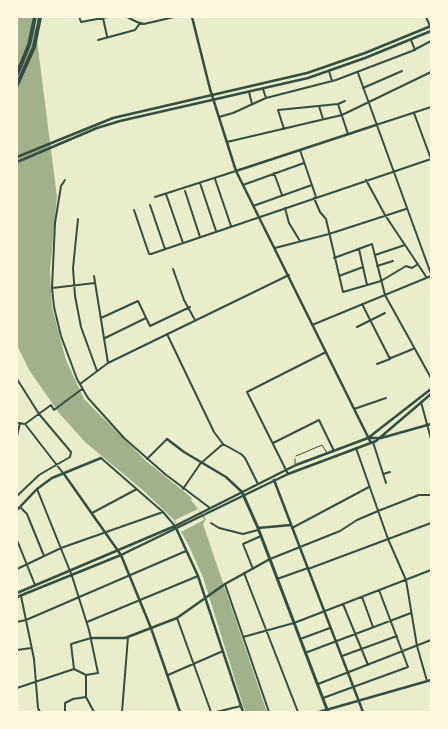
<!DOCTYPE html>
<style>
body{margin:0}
#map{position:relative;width:448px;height:729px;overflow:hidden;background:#e9edc9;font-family:Raleway,sans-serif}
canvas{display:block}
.frame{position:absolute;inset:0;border:18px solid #fefae0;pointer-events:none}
</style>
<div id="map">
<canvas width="448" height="729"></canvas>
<div class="frame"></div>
</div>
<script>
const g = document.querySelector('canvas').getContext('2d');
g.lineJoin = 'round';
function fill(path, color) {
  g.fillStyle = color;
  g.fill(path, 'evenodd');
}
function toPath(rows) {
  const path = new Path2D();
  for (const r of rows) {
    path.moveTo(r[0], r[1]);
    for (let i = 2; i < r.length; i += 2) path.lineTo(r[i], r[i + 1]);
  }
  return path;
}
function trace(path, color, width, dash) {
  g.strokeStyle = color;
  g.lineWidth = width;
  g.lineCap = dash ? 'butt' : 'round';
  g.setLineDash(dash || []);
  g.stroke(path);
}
const water = toPath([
 [17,17,34,17,57,197,50,271,52,307,66,360,84,399,146,461,192,498,191,500,206,519,203,524,267,712,245,712,203,577,188,544,174,520,145,492,85,442,59,413,29,370,17,345]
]);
const pier = toPath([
 [198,509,204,520,181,532,175,520]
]);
const service = toPath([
 [296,456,322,445,327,453],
 [295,464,295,459]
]);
const minor = toPath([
 [79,17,81,22,108,17],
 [127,17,137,22,144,24,174,17],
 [426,17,430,26],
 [103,18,107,36],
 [98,40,135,30,140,23],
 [411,40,415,50],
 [329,71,332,81],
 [358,73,431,274],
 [363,88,402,71],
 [263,89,266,98],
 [249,92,252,104],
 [338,104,348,134],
 [319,106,323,119],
 [414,113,431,159],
 [219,117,233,113,266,98,336,80,412,51,431,41],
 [376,125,431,107],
 [284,129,278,110,338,104,345,101],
 [227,142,342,115,431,72],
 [300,150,316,197],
 [274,173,282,195],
 [215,179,231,226],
 [65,180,61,186,55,223,52,288,54,307,61,336,77,379,88,398,124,438,165,474,210,508],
 [366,180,385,215,427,278],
 [200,183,216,231],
 [243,185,304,163],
 [185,191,200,237],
 [166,194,183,243],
 [155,197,236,171],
 [314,198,320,212,326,219,343,292,381,281,406,266,412,268,418,264],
 [150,205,165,249],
 [253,206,312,185],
 [285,208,289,223,300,241],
 [134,210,149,254,151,254,431,159],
 [78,219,73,268,75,296,81,327,97,371],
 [275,248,329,234,406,209],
 [359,249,367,285],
 [375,255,405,245],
 [334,258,372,244,385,295,431,378],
 [377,266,393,261],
 [173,269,184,300,195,320],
 [94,276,108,363],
 [339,276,363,267],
 [52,288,95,283],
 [362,304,389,357,391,358,413,349],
 [101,318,138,301,150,326,190,307],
 [312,325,431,276],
 [357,327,385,313],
 [167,334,214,432,223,444,241,454,245,458,258,484],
 [105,338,146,318],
 [377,364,390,359],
 [17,379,39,414,71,452,70,457,39,475,17,496],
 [80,384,108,363,289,275],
 [421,402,431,439],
 [354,409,386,398],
 [17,423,25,424,63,473],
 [25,424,51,405,54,410,82,389],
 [17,436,20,423],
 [373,442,386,483],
 [273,443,319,420,334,451],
 [356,448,388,539,406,580,417,646,427,681],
 [101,458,163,512],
 [147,459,167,439],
 [288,474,247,392,326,352],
 [383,474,390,472],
 [183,489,200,464,223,444],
 [20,507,27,514,44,556],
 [92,513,137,489],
 [211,523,219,528,243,534,258,530],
 [292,528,369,487],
 [17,540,35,585],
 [270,559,340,531,357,520,378,511,419,495,431,495],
 [17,569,61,548,163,512,175,526],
 [253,569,243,544,261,536],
 [308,569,431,523],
 [244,573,298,712],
 [277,579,308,568],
 [225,584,269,712],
 [21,596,34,659,38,708,40,712],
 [362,597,373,627],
 [343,604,368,665],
 [177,618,211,712],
 [17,622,26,620,186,551],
 [87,622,198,576],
 [243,637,294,623,431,570],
 [300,639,330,628],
 [17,650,31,648],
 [305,653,411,613],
 [342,656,397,636],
 [74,669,71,644,91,638],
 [86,675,86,697,94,712],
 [168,675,223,651],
 [318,684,431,640],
 [17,688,74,669,86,675,98,673,89,630,72,576,37,489],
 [323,698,408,667,379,590],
 [65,712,65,703,73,699,86,697],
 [122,712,128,637],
 [216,712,241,706]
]);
const tertiary = toPath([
 [192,17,210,89,236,171,371,443],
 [17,157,113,118,307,73,365,53,431,26],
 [17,162,97,128,120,121,308,78,365,58,431,31],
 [236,171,376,125],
 [369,438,381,438,431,424],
 [167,439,184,452,226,477,242,492],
 [64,474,121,555,151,628,180,712],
 [274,480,363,712],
 [17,510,37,489,52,478,101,458],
 [176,528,198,576,243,712],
 [258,528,291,525],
 [17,593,175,526,296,465,368,438,431,389],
 [17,597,121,555,288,474,376,441,431,394],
 [91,638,125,638,177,618,225,584,270,559],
 [319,712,431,680]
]);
const secondary = toPath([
 [242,492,258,528,328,712]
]);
const motorway = toPath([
 [17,74,29,45,35,17],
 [17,85,34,47,40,17]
]);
fill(water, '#a3b18a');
fill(pier, '#e9edc9');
trace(service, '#344e41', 1);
trace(minor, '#344e41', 2);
trace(tertiary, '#344e41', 2.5);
trace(secondary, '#344e41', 3);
trace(motorway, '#344e41', 4);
</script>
